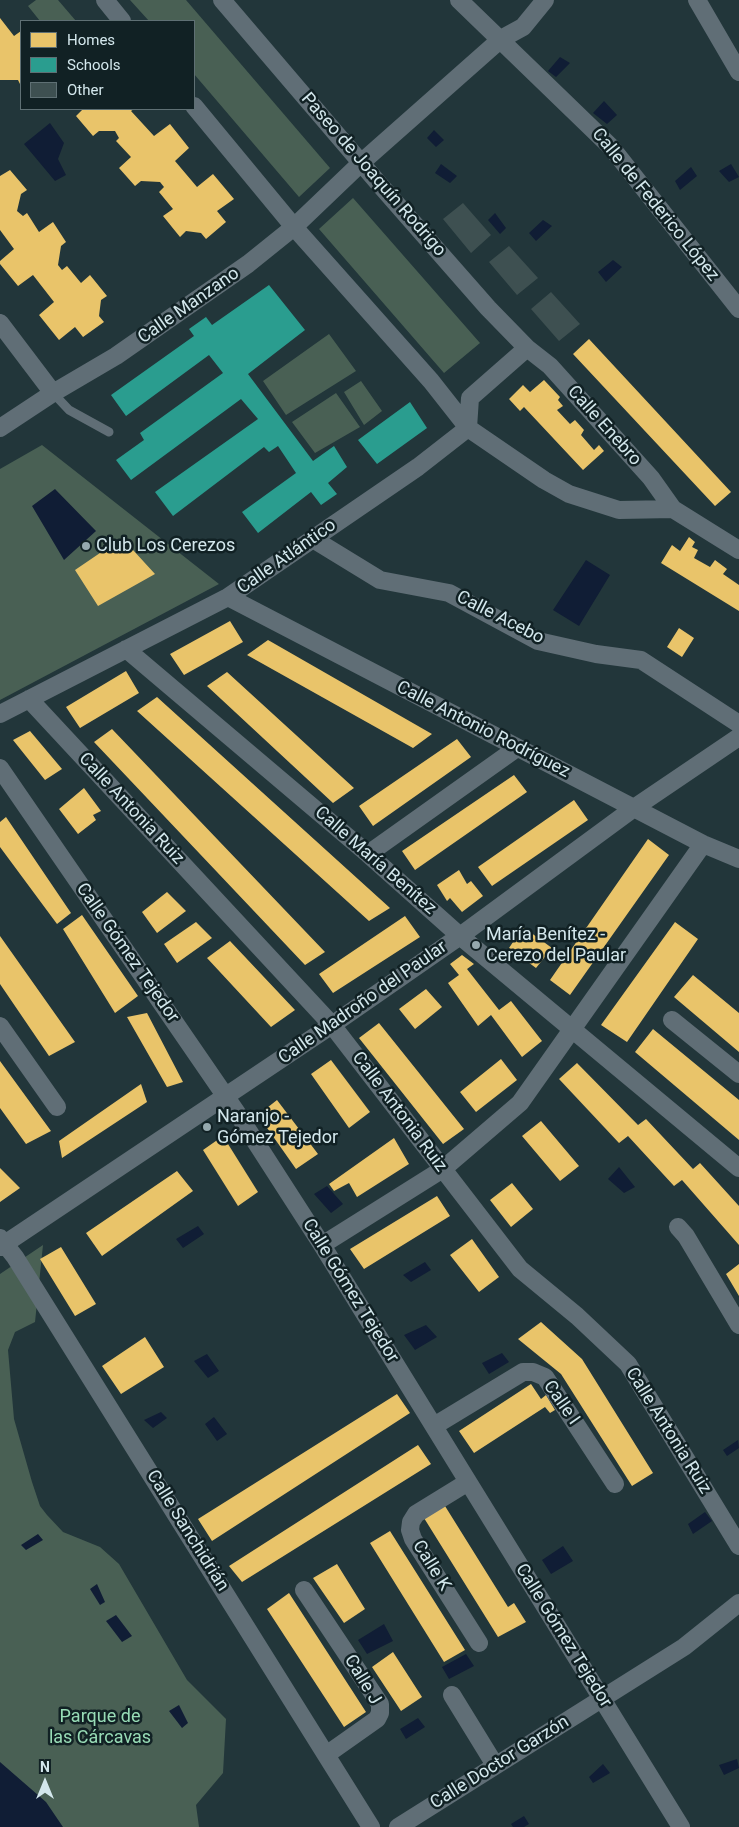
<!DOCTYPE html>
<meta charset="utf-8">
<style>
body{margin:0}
#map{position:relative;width:739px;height:1827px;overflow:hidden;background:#22363a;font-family:Roboto,sans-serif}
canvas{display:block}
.legend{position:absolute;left:20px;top:20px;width:175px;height:90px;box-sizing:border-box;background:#112124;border:1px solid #5f7074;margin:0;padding:6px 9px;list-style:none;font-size:15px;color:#d3e7ec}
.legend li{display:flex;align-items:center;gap:10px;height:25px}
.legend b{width:25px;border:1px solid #5f7074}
.north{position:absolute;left:20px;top:1757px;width:50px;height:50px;-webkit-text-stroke:4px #112124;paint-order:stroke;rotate:0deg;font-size:14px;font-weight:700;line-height:20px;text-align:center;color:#d3e7ec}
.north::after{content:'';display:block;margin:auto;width:18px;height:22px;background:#d3e7ec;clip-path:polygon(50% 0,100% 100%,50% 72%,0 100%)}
</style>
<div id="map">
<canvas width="739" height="1827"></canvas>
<ul class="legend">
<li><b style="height:14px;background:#e9c46a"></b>Homes</li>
<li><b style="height:14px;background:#2a9d8f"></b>Schools</li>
<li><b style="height:14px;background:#3e5051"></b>Other</li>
</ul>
<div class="north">N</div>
</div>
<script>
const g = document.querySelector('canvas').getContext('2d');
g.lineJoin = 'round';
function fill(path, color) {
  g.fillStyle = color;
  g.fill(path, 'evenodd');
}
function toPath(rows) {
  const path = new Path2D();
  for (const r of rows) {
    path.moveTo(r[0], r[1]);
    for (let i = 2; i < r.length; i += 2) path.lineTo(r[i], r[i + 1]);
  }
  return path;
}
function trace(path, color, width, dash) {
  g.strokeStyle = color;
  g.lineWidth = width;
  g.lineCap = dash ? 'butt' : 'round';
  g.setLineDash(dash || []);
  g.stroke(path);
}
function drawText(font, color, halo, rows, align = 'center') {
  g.font = font + ' Roboto,sans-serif';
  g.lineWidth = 5;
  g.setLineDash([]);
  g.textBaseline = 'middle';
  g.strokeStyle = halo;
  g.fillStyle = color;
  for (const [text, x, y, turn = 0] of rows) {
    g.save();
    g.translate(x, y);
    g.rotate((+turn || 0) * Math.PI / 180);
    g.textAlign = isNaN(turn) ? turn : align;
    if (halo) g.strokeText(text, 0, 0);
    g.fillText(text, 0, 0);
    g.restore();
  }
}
const green = toPath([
 [36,0,58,0,76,21,40,21,28,6],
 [130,0,186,0,330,168,299,197,194,74,194,21,149,21],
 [353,198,480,343,444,373,319,229],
 [329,334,356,371,286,415,263,381],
 [361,381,382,411,364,425,344,392],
 [336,393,360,427,315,453,292,422],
 [42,445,219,584,0,700,0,469],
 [43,1245,35,1322,15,1332,8,1350,14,1419,32,1482,40,1506,47,1515,63,1532,100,1547,119,1564,187,1680,226,1719,223,1773,196,1805,199,1827,0,1827,0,1274]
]);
const water = toPath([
 [560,57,570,63,556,77,548,71],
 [604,101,617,115,607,124,593,113],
 [50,123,64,143,58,159,66,175,55,181,24,144],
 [434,130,444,140,436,147,427,138],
 [441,164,457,176,450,183,435,173],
 [731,164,739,177,729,182,719,171],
 [691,167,697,176,680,190,675,181],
 [495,213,506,228,500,234,488,220],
 [543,220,552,226,536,241,529,233],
 [613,260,622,267,606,282,598,272],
 [55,489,96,531,64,560,32,506],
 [586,560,610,575,579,626,553,610],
 [619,1167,635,1187,624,1193,608,1179],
 [327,1186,343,1204,331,1213,314,1194],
 [198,1226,204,1234,183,1248,176,1239],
 [425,1262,431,1270,411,1282,403,1275],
 [426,1325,437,1337,415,1350,404,1335],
 [502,1353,509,1362,489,1374,482,1363],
 [207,1354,219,1371,208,1378,194,1361],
 [161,1412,167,1418,153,1428,144,1420],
 [214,1417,227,1434,217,1441,205,1424],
 [738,1440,739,1448,727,1456,723,1450],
 [705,1512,712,1521,693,1534,688,1524],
 [38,1534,43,1540,26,1550,21,1545],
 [563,1546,573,1561,551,1574,542,1560],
 [97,1584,105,1602,100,1605,90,1589],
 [116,1615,132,1636,122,1642,106,1621],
 [384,1624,393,1641,367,1654,358,1640],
 [466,1654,474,1666,449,1679,442,1667],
 [179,1705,188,1723,182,1728,169,1711],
 [418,1718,425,1727,406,1739,400,1729],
 [737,1759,739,1768,724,1775,719,1765],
 [0,1762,46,1802,63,1827,0,1827],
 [603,1764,610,1773,593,1783,589,1777],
 [524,1816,529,1824,524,1827,513,1827,511,1824]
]);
const homes = toPath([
 [0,18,14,36,21,31,21,86,18,80,0,80],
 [83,109,134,109,131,111,154,136,170,124,189,148,175,161,197,187,213,174,234,199,217,211,226,222,206,239,201,233,186,231,180,237,163,216,173,209,159,192,164,187,160,182,141,181,135,186,119,168,131,157,116,141,119,138,115,131,99,131,93,136,76,116],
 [10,170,27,190,21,194,17,211,23,216,27,213,39,232,53,222,66,242,61,246,58,265,62,270,67,266,81,283,90,275,107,296,101,300,99,316,104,322,83,337,75,327,59,340,39,315,54,302,33,275,18,286,0,264,0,261,14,249,0,230,0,176],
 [589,339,731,492,715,506,573,354],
 [544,380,560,397,558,400,563,406,557,410,570,424,575,420,584,430,581,435,594,450,599,445,604,451,583,470,524,407,520,411,509,399,523,385,530,392],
 [689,537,695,542,692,547,698,550,694,558,710,567,715,560,727,569,723,574,739,585,739,611,661,563,672,545,680,551],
 [122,538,155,574,98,606,75,570],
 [230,621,243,642,184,675,170,654],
 [679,628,694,638,682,657,667,647],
 [268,640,432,734,413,748,247,655],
 [126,671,139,693,80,728,66,707],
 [227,672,354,788,333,803,207,686],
 [157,697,390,908,369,921,137,711],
 [112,729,325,952,305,965,94,742],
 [30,731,62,769,45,780,13,740],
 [457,739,471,757,373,826,359,806],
 [514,775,527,792,415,870,402,851],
 [84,788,101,811,93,815,96,820,78,834,59,809],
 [574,800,588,820,492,886,478,867],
 [6,817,71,913,57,924,0,847,0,822],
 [648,839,669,855,570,995,550,980],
 [459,870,467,884,471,881,483,896,462,912,450,898,447,901,437,885],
 [167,892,186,911,157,933,142,912],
 [82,915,138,996,115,1013,63,929],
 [405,916,420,937,333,993,319,974],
 [196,922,212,938,177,963,164,944],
 [675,922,698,939,627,1042,601,1025],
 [523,927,552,948,536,968,509,948],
 [0,936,75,1042,49,1056,0,984],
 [230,941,295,1010,271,1027,207,958],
 [462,955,474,964,467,969,499,1010,511,1001,542,1041,522,1057,491,1015,478,1026,448,983,459,975,450,964],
 [693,975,739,1013,739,1052,674,997],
 [426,989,442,1007,415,1029,399,1009],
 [147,1013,183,1082,167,1087,127,1017],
 [379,1023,464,1129,443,1144,359,1038],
 [653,1029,739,1100,739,1140,635,1052],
 [501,1059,517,1080,476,1112,460,1092],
 [331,1060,370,1112,349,1128,311,1074],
 [0,1061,51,1131,26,1144,0,1108],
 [577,1063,638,1125,646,1119,693,1169,700,1163,739,1206,739,1245,682,1180,674,1186,628,1136,619,1143,559,1079],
 [141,1084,147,1102,62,1158,59,1141],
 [277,1100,318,1154,296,1169,258,1115],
 [541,1121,579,1166,560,1181,522,1136],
 [223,1136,258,1192,238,1206,203,1150],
 [394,1138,409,1164,357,1197,349,1183,334,1191,329,1184],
 [0,1168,20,1188,0,1202],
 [177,1171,193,1191,102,1256,86,1233],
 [512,1183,533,1209,511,1227,490,1200],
 [437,1196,450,1216,364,1269,350,1249],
 [472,1239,499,1277,479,1292,450,1255],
 [61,1247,96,1304,75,1316,40,1259],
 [739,1264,739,1296,726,1274],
 [541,1322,582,1359,653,1473,632,1486,561,1374,518,1339],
 [145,1337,164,1367,121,1394,102,1366],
 [531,1384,541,1399,546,1395,555,1410,550,1413,545,1407,474,1453,459,1431],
 [397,1394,410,1413,212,1541,198,1519],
 [418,1445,431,1464,242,1582,229,1566],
 [445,1506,508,1607,514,1603,526,1622,498,1637,424,1518],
 [390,1531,465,1650,444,1662,370,1543],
 [337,1564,365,1609,344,1623,313,1578],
 [289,1593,366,1712,344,1727,267,1609],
 [393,1652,422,1697,401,1711,372,1667]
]);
const schools = toPath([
 [269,285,305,330,248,374,313,461,334,446,347,467,328,483,337,494,321,505,311,492,258,533,242,512,296,473,278,446,269,452,264,447,173,516,155,492,258,419,241,399,131,480,116,460,144,440,140,433,223,373,209,355,126,416,111,395,194,336,189,329,206,317,212,325],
 [410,402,427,428,377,464,358,440]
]);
const building = toPath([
 [463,203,491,235,471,253,443,219],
 [509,246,538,278,517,295,489,262],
 [551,292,580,324,559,341,531,309]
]);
const lane = toPath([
 [53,393,69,410,109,432]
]);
const street = toPath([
 [105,0,122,21],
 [222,0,380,185,488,308,527,348,550,366,651,478,673,509],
 [459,0,611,147,739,309],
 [697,0,739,72],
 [194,106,294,227,431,381,468,428,544,480,569,494,619,510,673,509,739,550],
 [0,323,53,393],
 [0,428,53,393,116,356,248,264,294,227,362,162,501,39,523,27,545,0],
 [313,539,380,580,449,593,538,641,596,654,641,660,739,724],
 [228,597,703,844,739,859],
 [126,649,368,854,460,936,739,1168],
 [29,699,332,1025,520,1269,577,1316,628,1364,739,1546],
 [0,714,228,597,418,467,468,428,470,398,527,348],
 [0,768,237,1113,322,1245,681,1827],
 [368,854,517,748],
 [672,1020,739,1074],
 [0,1026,57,1107],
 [678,1227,686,1236,739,1325],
 [0,1238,15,1257,371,1827],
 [322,1245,443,1169,520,1103,703,844],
 [0,1247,332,1025,460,936,634,808,739,737],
 [434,1426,523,1372,533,1372,545,1377,615,1484],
 [468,1482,416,1514,411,1522,410,1530,413,1539,479,1643],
 [304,1590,380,1704,380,1713,377,1719,326,1755],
 [452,1695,495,1765],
 [398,1827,684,1647,739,1603]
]);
const markers = [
 [86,546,5,"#95a9ae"],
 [476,945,5,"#95a9ae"],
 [207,1127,5,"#95a9ae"]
];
const streetNames = [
 ["Paseo de Joaquín Rodrigo",373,175,49],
 ["Calle de Federico López",655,205,51],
 ["Calle Manzano",189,306,-35],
 ["Calle Enebro",604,426,48],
 ["Calle Atlántico",287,557,-35],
 ["Calle Acebo",500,618,27],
 ["Calle Antonio Rodríguez",483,730,27],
 ["Calle Antonia Ruiz",131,809,47],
 ["Calle María Benítez",375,861,41],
 ["Calle Gómez Tejedor",127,953,55],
 ["Calle Madroño del Paular",363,1003,-35],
 ["Calle Antonia Ruiz",399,1112,53],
 ["Calle Gómez Tejedor",350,1291,58],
 ["Calle I",561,1403,55],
 ["Calle Antonia Ruiz",668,1431,58],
 ["Calle Sanchidrián",187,1531,58],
 ["Calle K",431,1566,58],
 ["Calle Gómez Tejedor",563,1636,58],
 ["Calle J",362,1680,59],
 ["Calle Doctor Garzón",500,1763,-32]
];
const poiNames = [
 ["Club Los Cerezos",96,546],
 ["María Benítez -",486,935],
 ["Cerezo del Paular",486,956],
 ["Naranjo -",217,1117],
 ["Gómez Tejedor",217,1138]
];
const parkNames = [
 ["Parque de",100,1717],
 ["las Cárcavas",100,1738]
];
fill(green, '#496054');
fill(water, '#101d35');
fill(homes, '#e9c46a');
fill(schools, '#2a9d8f');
fill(building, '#3e5051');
trace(lane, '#606e76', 9);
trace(street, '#606e76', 18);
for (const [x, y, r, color] of markers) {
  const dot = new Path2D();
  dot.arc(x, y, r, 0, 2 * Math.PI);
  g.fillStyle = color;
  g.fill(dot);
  trace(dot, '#112124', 2);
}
drawText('18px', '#d3e7ec', '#112124', streetNames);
drawText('18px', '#d3e7ec', '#112124', poiNames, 'left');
drawText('18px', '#98dcb6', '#112124', parkNames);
</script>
